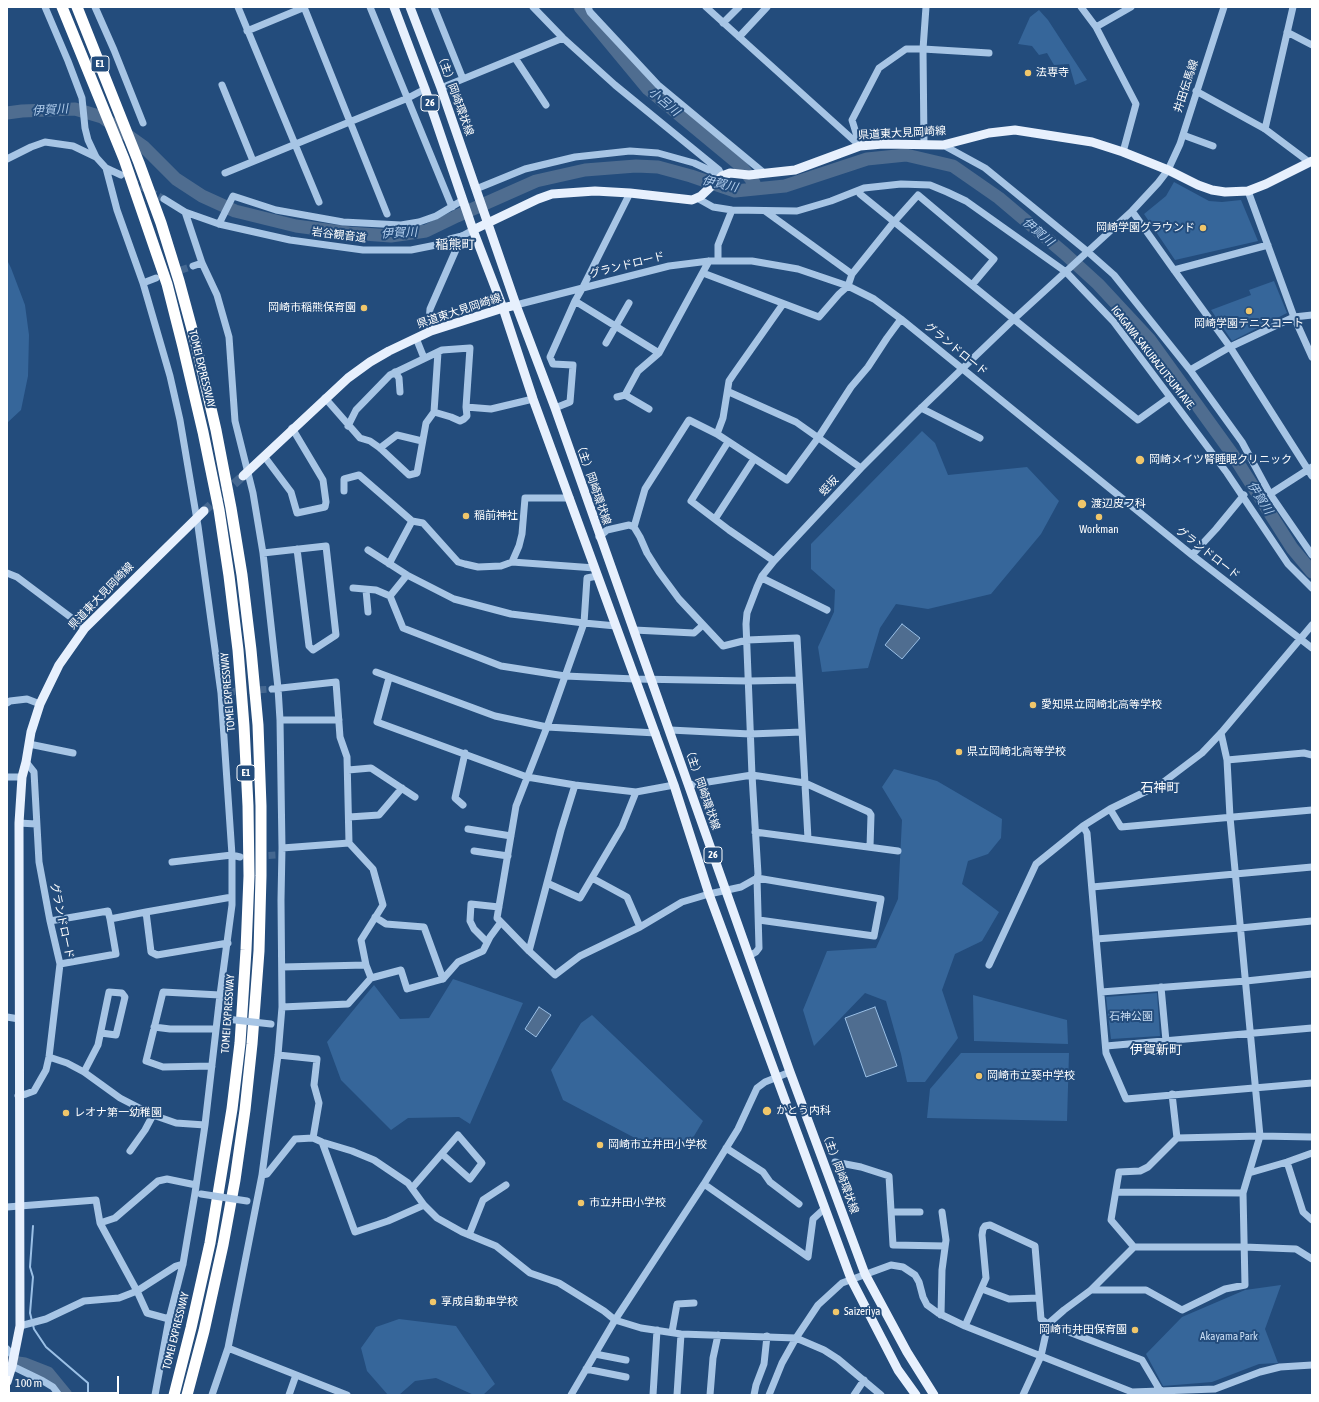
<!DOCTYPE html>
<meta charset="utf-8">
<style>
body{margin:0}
#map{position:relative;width:1319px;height:1402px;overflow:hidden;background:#234c7c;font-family:"Asap Condensed",sans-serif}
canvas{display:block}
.frame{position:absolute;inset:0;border:8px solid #fff;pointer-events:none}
.scale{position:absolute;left:8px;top:1376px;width:111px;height:18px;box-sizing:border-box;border:2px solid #fff;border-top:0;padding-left:5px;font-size:12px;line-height:14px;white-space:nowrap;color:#fff;-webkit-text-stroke:3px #234c7c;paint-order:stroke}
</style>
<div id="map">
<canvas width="1319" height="1402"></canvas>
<div class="frame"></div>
<div class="scale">100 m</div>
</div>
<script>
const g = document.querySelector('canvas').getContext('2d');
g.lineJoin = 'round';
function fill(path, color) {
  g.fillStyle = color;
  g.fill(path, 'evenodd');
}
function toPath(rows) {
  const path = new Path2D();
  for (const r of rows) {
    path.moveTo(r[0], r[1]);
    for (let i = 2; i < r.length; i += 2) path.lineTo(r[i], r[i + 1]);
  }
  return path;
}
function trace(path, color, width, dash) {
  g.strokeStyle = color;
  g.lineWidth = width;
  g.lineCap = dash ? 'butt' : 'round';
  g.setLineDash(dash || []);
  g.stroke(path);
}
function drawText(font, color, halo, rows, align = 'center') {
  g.font = font + ' "Asap Condensed","Noto Sans JP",sans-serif';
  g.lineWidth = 4;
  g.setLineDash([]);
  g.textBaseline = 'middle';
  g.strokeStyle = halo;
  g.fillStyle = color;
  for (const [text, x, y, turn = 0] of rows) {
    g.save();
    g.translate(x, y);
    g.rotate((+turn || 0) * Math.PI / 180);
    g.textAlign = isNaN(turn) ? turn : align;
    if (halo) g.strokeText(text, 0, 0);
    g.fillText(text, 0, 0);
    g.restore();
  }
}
const green = toPath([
 [1039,10,1048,20,1087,80,1075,85,1069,64,1054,65,1047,53,1039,55,1032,46,1018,44,1030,17],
 [1174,182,1209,201,1222,202,1241,200,1258,241,1175,260,1144,214,1166,196],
 [7,260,11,268,25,305,29,335,28,376,21,410,7,423],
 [1274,281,1287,313,1232,341,1211,310,1251,295,1249,290],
 [922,431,935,443,948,475,1027,467,1059,501,1041,534,991,594,928,609,896,604,880,628,868,668,822,672,818,647,834,612,835,590,811,569,811,544],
 [894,769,937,781,1002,819,1001,838,988,854,968,861,962,884,999,912,982,941,955,954,942,990,958,1038,925,1082,907,1082,901,1054,886,1001,865,993,814,1046,803,1010,827,951,876,948,898,899,902,820,882,787],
 [453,979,523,1003,470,1124,459,1117,408,1118,391,1130,341,1080,327,1042,374,985,400,1019,429,1018],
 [1157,993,1160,1036,1111,1039,1106,997],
 [973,995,1067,1020,1068,1044,974,1041],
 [592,1015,703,1121,688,1146,672,1139,652,1147,563,1100,551,1070,581,1023],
 [961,1053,1069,1053,1067,1121,927,1118,930,1089],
 [1281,1285,1265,1329,1278,1363,1259,1364,1212,1382,1163,1386,1146,1354,1182,1317,1245,1290],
 [399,1319,456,1326,495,1384,483,1395,474,1395,436,1378,415,1381,399,1395,388,1395,367,1371,361,1348,376,1327]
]);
const water = toPath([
 [902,624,920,638,902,659,885,645,902,624],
 [539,1007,551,1015,536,1037,525,1029,539,1007],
 [875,1007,897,1066,866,1077,845,1018,875,1007]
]);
const stream = toPath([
 [33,1226,30,1267,33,1277,30,1313,34,1329,46,1347,88,1383,88,1393,89,1395]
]);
const river = toPath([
 [580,7,648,89,741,166,754,183],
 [7,113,22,111,75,109,102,117,144,147,176,179,202,196,235,211,296,226,349,233,391,236,426,231,457,216,536,181,585,170,636,166,658,167,691,176,735,191,785,186,867,159,906,155,953,166,999,198,1064,253,1098,284,1150,340,1233,455,1292,548,1312,572],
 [7,1363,11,1362,25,1364,48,1373,66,1395]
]);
const minorTunnel = toPath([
 [131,181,164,199],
 [161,277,193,266],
 [228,692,272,689],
 [258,856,276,855]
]);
const majorTunnel = toPath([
 [204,511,243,476]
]);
const minor = toPath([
 [45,7,68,61,82,98,85,128,88,140,96,157,106,168,117,210,143,283,170,376,180,420,198,526,221,693,232,855,232,905,220,995,205,1125,195,1193,183,1264,169,1319,155,1395],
 [95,7,114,50,143,123],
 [238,7,319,202],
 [304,7,387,214],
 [370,7,452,207],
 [434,7,463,79],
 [533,7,563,38,615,85,719,170,721,174],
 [588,7,590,12,658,85,764,173],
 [706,7,860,146],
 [1081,7,1096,27,1136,104,1123,152],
 [723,23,739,7],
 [1096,27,1131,7],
 [247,31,305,7],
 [1287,32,1312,45],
 [739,37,767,7],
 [515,58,546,105],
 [222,85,253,161],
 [441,88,563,38],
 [1196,91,1265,129,1309,162],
 [1265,129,1293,7],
 [1183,135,1213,146],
 [924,144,923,49,926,7],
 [943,145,985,168,1088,252,1114,275,1190,370,1242,442,1270,494,1312,555],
 [860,146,852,120,879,68,906,49,923,49,989,53],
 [7,159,31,147,45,142,73,146,96,157],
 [106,168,121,175],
 [225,173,408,98,425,89],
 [476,189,525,169,575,157,630,151,658,153,694,163,722,176],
 [1248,191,1294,317,1312,357],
 [860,194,1138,420,1170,397],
 [697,198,713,207,732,210,797,211,831,201,864,188,901,184,930,185,947,192,966,201,1066,272,1113,321,1227,473,1288,564,1312,588],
 [164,199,185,212,219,224,290,240,363,250,411,250,436,245,450,239,462,236,473,230],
 [1132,211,1174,270,1230,347,1312,476],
 [185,212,202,263,217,295,229,337,235,421,253,493,263,553,278,688,280,720,282,848,281,900,282,1007,278,1055,262,1175],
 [219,224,233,196,276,210,343,222,401,225,419,222,436,216,463,200],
 [718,261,718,245,732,210],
 [193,266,202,263],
 [1174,270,1268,245],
 [703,273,819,317,839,294,848,286,852,274,765,211],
 [852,274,893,223,918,195,994,259,972,285],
 [143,283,156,278],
 [575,301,583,287,630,193],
 [516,305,669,266,709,261,752,261,798,269,848,286,874,299,901,319,1192,555,1312,648],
 [431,331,429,321,430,309,462,236],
 [416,338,424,358],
 [606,343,629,303],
 [1190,370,1230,347,1294,317,1312,315],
 [395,372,399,378,400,392],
 [729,392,796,422,861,468],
 [625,395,649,409],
 [617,397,625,395,638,371,659,353,709,261],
 [325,398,360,438,370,441,380,448,409,475,417,473,426,423,434,412,451,417,460,421,464,419,467,416,466,407,491,409,533,399],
 [555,408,570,402,573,365,553,364,550,357,575,301,659,353],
 [921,408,980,438],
 [434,412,438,352],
 [348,426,356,410,390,375,442,350,470,348,466,407],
 [717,434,723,418,729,381,733,375,783,304],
 [728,442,691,501,729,530,774,561],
 [380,448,397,435,422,441],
 [264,456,291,492,297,513,325,507,326,502,323,480,292,428],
 [344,491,344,479,359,475,412,521],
 [1270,494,1312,467],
 [715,519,754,459],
 [634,527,645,489,689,420,717,434,787,480,818,438,851,387,868,367,887,338,901,319],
 [599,537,607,530,629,525,634,527,640,537,647,553,659,572,679,599,723,646,747,640,797,638,808,839],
 [368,550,407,575,454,599,511,614,584,623,616,626],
 [263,553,326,546,336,635,313,650,309,646,297,549],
 [1192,555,1216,529,1244,495],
 [512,562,519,546,522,534,525,498,570,498],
 [389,564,412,521,423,523,458,562,465,564,478,567,501,566,512,562,595,568],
 [7,573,17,577,85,628],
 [407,575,390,596,403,628,501,666,565,676,635,679,749,681,799,680],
 [597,576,587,578,584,623,547,727,516,806,497,918,529,951,555,975,580,956,640,927,682,902,709,894,741,887,757,878,881,899,874,936,759,920],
 [762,578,827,610],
 [353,588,376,590,390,596],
 [366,590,368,612],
 [634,630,694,633,703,625],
 [376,672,495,716,547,727,656,733],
 [389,678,377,722,527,777,575,785,636,792,674,785],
 [272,689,336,682,340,737,347,757,349,843,373,869,383,905,361,940,366,965,371,978,348,1004,282,1007],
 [7,703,10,701,27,699,40,704],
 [280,720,339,720],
 [670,730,750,734,802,732],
 [29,744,73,753],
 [1227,760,1304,753,1312,755],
 [348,770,371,768,415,797],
 [7,777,22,777],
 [689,785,752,775,805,783,869,812,871,815,870,847],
 [463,805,455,798,465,753],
 [1110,809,1121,827,1312,810],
 [349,817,379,815,402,788],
 [19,823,36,824],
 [1083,826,1087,833,1106,1053,1126,1099,1312,1083],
 [468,829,511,836],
 [755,832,898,851],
 [282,848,349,843],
 [474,851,508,856],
 [172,862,232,855,240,857],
 [592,878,627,897,640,927],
 [547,883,580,898,622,827,636,792],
 [1092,887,1312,867],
 [146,912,151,952,157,955,228,943],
 [110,919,146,912,232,897],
 [50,921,108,911,110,919,116,954,60,964],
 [1096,939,1240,928,1312,921],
 [487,942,474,929,470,921,471,904,499,907],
 [529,951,561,830,575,785],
 [749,956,756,952,759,948,757,878,758,874,752,775,746,624,747,613,757,587,762,576,774,561,861,468,915,414,1014,319,1132,211,1158,183,1168,170,1180,144,1224,7],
 [989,965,1036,864,1083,826,1110,809,1161,784,1202,753,1221,733,1312,625],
 [282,967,366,965],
 [371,978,401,970,407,989,443,979,424,927,386,924,375,917],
 [443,979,458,962,483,951,490,937,501,922],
 [1161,987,1166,1041],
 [1101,992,1246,981,1312,974],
 [7,1017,19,1019],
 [154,1027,170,1029,215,1029],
 [1106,1046,1312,1028],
 [278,1055,317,1059,314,1085,319,1103,313,1138],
 [49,1057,67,1063,84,1072,120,1098,153,1115,176,1123,205,1125],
 [212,1066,163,1067,146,1061,163,992,220,995],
 [84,1072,98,1045,109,992,122,993,125,997,116,1035,101,1033],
 [1172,1094,1177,1138],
 [18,1096,26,1094,34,1091,46,1070,49,1057,60,964,50,921,39,862,34,772,26,762],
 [322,1142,355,1232,388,1221,424,1205],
 [726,1148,763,1172,770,1182,799,1204],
 [130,1151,145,1130,153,1115],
 [835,1162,861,1167,889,1176,893,1245,945,1246],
 [1287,1162,1303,1212,1312,1220],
 [1249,1173,1287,1162,1312,1153],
 [704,1184,808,1257,813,1219,825,1208],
 [412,1188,458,1135,482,1163,470,1179,442,1154],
 [1116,1192,1243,1193],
 [7,1207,96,1200,100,1223,137,1291,147,1313,169,1319],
 [891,1212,920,1212],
 [100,1223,115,1218,158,1181,167,1179,196,1185],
 [469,1235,483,1200,506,1185],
 [1134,1247,1111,1220,1119,1172,1140,1171,1148,1167,1177,1138,1260,1136,1312,1137],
 [982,1289,1009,1299,1039,1298],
 [1091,1290,1146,1290,1182,1310,1225,1289,1245,1285,1243,1193,1260,1136,1230,817,1227,760,1221,733],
 [941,1315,942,1270,946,1240,942,1212],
 [20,1326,46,1319,84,1301,119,1298,137,1291,176,1266,183,1264],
 [965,1326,986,1278,982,1235,983,1229,985,1226,990,1225,1035,1246,1041,1319,1048,1324,1142,1360,1161,1392],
 [672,1332,677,1304,694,1303],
 [228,1348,347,1395],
 [7,1349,13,1356],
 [595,1354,626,1360],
 [12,1366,43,1381,53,1387,59,1395],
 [586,1369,626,1377],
 [212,1395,228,1348,262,1175,267,1174,295,1139,313,1138,322,1142,352,1151,374,1160,408,1183,424,1205,437,1218,462,1232,496,1246,530,1273,559,1283,604,1311,615,1320,641,1328,681,1334,796,1338,824,1350,838,1359,881,1395],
 [289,1395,296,1375],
 [571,1395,615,1320,704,1184,738,1129,757,1088,765,1082,790,1072],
 [653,1395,657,1330],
 [677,1395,681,1334],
 [710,1395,713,1358,718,1335],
 [754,1395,756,1385,764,1364,767,1336],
 [769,1395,782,1363,796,1338,818,1305,842,1283,891,1265,903,1267,915,1275,919,1282,923,1297,927,1305,938,1313,965,1326,1132,1392,1215,1389,1260,1372,1280,1367,1312,1365],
 [854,1395,864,1380],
 [1023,1395,1041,1356,1048,1324,1064,1310,1091,1290,1134,1247,1244,1247,1296,1249,1312,1259]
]);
const major = toPath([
 [394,7,425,89,473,230,503,308,533,399,674,785,709,894,851,1279,898,1370,916,1395],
 [410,7,441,88,516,305,555,408,790,1072,865,1274,907,1352,934,1395],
 [473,230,538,199,552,194,595,191,630,193,692,200,701,196,722,176,730,173,749,175,795,170,860,146,883,144,943,145,989,133,1015,130,1092,142,1123,152,1168,170,1198,185,1212,190,1225,192,1248,191,1266,184,1312,161],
 [243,476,348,378,370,362,389,351,431,331,503,308,516,305],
 [7,1382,12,1366,20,1326,19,823,22,777,26,762,31,732,40,704,59,665,85,628,204,511]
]);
const highway = toPath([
 [62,7,124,159,167,284,183,347,203,432,219,510,229,576,238,650,244,726,248,806,249,876,246,950,240,1043,232,1109,210,1243,191,1328,174,1395],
 [77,7,139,163,161,223,179,281,196,344,216,430,231,508,242,575,251,650,258,725,261,806,261,876,259,951,252,1044,245,1110,235,1180,223,1245,204,1331,187,1395]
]);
const minorBridge = toPath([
 [226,1019,271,1024],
 [201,1194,247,1201]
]);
const markers = [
 [1028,73,4,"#f0c66a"],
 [1203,228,4,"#f0c66a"],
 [364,308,4,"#f0c66a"],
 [1249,311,4,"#f0c66a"],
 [1140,460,5,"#f0c66a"],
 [1082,504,5,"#f0c66a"],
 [466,516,4,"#f0c66a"],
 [1099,517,4,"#f0c66a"],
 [1033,705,4,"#f0c66a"],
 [959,752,4,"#f0c66a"],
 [979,1076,4,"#f0c66a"],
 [767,1111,5,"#f0c66a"],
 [66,1113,4,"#f0c66a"],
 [600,1145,4,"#f0c66a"],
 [581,1203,4,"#f0c66a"],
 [433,1302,4,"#f0c66a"],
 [836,1312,4,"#f0c66a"],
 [1135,1330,4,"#f0c66a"]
];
const shields = [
 [100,64,18],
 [430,103,18],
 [246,773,18],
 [713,855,18]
];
const shieldNames = [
 ["E1",100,64],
 ["26",430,103],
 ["E1",246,773],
 ["26",713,855]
];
const poiNames = [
 ["法専寺",1036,73],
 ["岡崎学園グラウンド",1195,228,"right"],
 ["岡崎市稲熊保育園",356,308,"right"],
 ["岡崎学園テニスコート",1249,324,"center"],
 ["岡崎メイツ腎睡眠クリニック",1149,460],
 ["渡辺皮フ科",1091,504],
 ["稲前神社",474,516],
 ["Workman",1099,530,"center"],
 ["愛知県立岡崎北高等学校",1041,705],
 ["県立岡崎北高等学校",967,752],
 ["岡崎市立葵中学校",987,1076],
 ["かとう内科",776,1111],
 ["レオナ第一幼稚園",74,1113],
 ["岡崎市立井田小学校",608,1145],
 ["市立井田小学校",589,1203],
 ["享成自動車学校",441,1302],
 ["Saizeriya",844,1312],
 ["岡崎市井田保育園",1127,1330,"right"]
];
const streetNames = [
 ["井田伝馬線",1186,86,-72],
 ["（主）岡崎環状線",455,94,70],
 ["県道東大見岡崎線",902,133,-3],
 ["岩谷観音道",339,235,7],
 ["グランドロード",627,265,-14],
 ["県道東大見岡崎線",459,311,-18],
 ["グランドロード",956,349,39],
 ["IGAGAWA SAKURAZUTSUMI AVE.",1153,358,52],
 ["TOMEI EXPRESSWAY",202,369,76],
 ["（主）岡崎環状線",593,483,71],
 ["蛭坂",829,486,-47],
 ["グランドロード",1208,553,38],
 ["県道東大見岡崎線",101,596,-46],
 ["TOMEI EXPRESSWAY",228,692,-95],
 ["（主）岡崎環状線",702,788,71],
 ["グランドロード",62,921,78],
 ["TOMEI EXPRESSWAY",228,1014,-86],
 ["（主）岡崎環状線",840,1172,70],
 ["TOMEI EXPRESSWAY",176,1331,-76]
];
const parkNames = [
 ["石神公園",1131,1017],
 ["Akayama Park",1229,1337]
];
const waterNames = [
 ["小呂川",664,102,40],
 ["伊賀川",50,110,-4],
 ["伊賀川",720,184,13],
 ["伊賀川",1038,232,40],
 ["伊賀川",399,233,-3],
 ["伊賀川",1260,498,58]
];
const quarterNames = [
 ["稲熊町",455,245],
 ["石神町",1160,788],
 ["伊賀新町",1156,1050]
];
fill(green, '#36669a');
fill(water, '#4f6d90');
trace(water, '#9bc0e6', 1);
trace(stream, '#9bc0e6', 2);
trace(river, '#4f6d90', 13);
trace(minorTunnel, '#446790', 7, [7, 3.5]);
trace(majorTunnel, '#446790', 9, [9, 4.5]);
trace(minor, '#a7c5e5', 7);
trace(major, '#e7f0fd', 9);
trace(highway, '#fff', 11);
trace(minorBridge, '#a7c5e5', 7);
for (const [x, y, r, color] of markers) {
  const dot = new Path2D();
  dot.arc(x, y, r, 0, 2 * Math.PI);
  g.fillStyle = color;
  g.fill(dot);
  trace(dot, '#234c7c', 1.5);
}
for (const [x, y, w] of shields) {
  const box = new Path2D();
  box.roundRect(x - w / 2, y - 8, w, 16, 3);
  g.fillStyle = '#234c7c';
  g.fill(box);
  trace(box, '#fff', 1);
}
drawText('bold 10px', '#fff', null, shieldNames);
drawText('11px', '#fff', '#234c7c', poiNames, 'left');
drawText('11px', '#fff', '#234c7c', streetNames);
drawText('11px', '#cadef4', '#234c7c', parkNames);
drawText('italic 12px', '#b2ceed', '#234c7c', waterNames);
drawText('13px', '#fff', '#234c7c', quarterNames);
</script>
